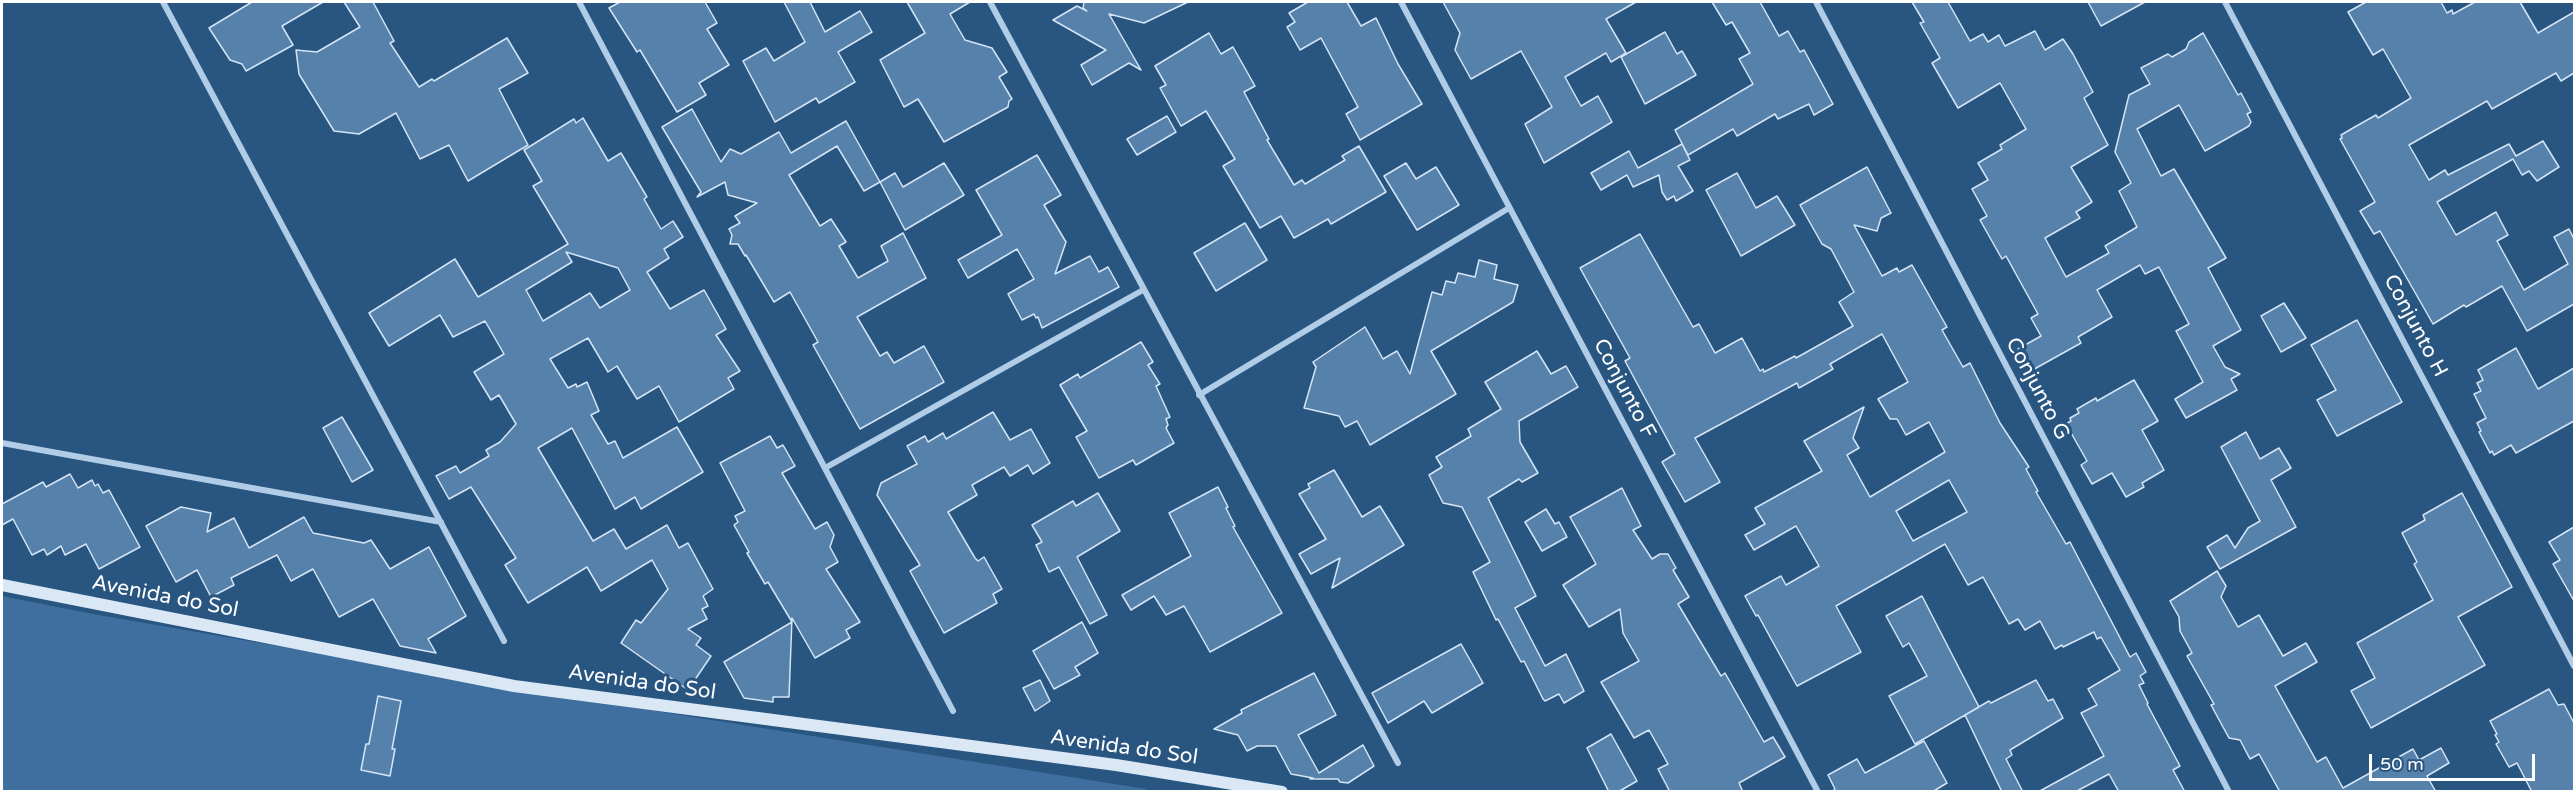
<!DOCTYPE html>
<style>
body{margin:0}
#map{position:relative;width:2576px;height:793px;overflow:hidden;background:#295581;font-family:"Varela Round",sans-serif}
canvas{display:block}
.frame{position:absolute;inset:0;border:3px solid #fff;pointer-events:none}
.scale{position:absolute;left:2369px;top:754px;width:166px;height:27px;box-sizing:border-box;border:3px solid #fff;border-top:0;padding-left:8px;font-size:18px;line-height:21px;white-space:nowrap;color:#fff;-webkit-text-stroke:4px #295581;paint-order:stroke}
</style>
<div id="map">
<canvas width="2576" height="793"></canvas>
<div class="frame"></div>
<div class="scale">50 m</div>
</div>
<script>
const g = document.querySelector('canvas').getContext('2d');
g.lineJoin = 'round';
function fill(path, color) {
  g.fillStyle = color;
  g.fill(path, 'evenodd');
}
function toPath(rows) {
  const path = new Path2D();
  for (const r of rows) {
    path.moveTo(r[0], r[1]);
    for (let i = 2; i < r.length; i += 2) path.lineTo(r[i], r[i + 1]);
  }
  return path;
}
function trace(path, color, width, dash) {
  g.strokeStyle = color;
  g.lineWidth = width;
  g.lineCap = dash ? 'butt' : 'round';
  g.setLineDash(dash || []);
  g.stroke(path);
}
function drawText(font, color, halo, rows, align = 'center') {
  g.font = font + ' "Varela Round",sans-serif';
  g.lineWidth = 6;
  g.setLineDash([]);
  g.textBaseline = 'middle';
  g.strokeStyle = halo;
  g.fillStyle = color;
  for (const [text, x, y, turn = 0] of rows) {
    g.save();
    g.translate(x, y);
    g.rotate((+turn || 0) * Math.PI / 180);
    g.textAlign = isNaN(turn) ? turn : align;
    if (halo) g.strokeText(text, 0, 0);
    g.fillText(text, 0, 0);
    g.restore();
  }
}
const green = toPath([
 [2,596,93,614,624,706,1146,789,1146,791,2,791]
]);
const building = toPath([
 [252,2,323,2,282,26,293,45,246,71,242,64,230,60,209,28,252,2],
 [344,2,373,2,394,41,390,43,419,87,432,79,434,81,507,38,528,73,499,89,528,145,468,181,449,145,420,159,396,113,359,134,334,131,299,74,296,50,317,52,360,27,344,2],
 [620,2,705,2,717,23,707,29,729,65,699,83,706,95,677,112,640,50,637,52,609,8,620,2],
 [784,2,810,2,825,32,860,11,872,32,838,52,855,82,819,103,816,98,775,122,743,61,766,48,774,61,805,42,784,2],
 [907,2,970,2,950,14,965,40,992,48,1007,72,999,77,1012,99,1009,101,1008,107,944,142,918,99,904,107,880,60,925,33,907,2],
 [1084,2,1188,2,1144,23,1109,14,1141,70,1129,63,1092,85,1081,65,1106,50,1053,20,1077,6,1087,11,1083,8,1084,2],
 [1308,2,1347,2,1361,26,1376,18,1398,64,1422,104,1360,140,1346,114,1358,107,1321,38,1300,50,1287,27,1295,22,1289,13,1308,2],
 [1443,2,1636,2,1606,19,1626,53,1611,62,1606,53,1565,77,1581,106,1598,96,1612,122,1544,163,1525,124,1552,107,1521,51,1471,79,1455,50,1460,33,1443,2],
 [1712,2,1760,2,1779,36,1788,31,1800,52,1804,50,1833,104,1814,115,1809,104,1778,119,1775,114,1737,136,1733,129,1688,155,1675,130,1753,84,1739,59,1750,53,1732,22,1726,25,1712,2],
 [1912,2,1948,2,1970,41,1983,34,1988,42,1999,35,2005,46,2035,31,2045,50,2063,39,2073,54,2093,92,2084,98,2108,145,2071,167,2092,202,2076,212,2080,218,2045,238,2066,277,2109,253,2105,246,2137,227,2119,191,2131,183,2115,152,2129,95,2150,84,2141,68,2168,54,2172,57,2186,49,2189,42,2203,33,2238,95,2241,93,2251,112,2247,114,2251,122,2249,126,2205,151,2179,105,2137,129,2161,176,2174,169,2226,258,2208,268,2241,330,2213,346,2225,367,2240,374,2231,379,2237,390,2186,418,2175,399,2203,382,2176,331,2189,324,2159,267,2145,274,2140,265,2097,290,2112,317,2078,337,2081,343,2029,372,2018,349,2041,336,2031,318,2038,314,2006,256,2002,259,1980,220,1987,216,1972,189,1988,180,1978,163,2002,149,2000,145,2026,129,2000,83,1958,108,1932,63,1940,58,1920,23,1924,22,1912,2],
 [2088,2,2145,2,2101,26,2088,2],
 [2366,2,2441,2,2447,13,2452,10,2453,14,2475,2,2520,2,2538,33,2574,12,2574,73,2561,81,2556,73,2492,109,2487,101,2409,145,2429,180,2445,170,2448,175,2509,144,2516,156,2543,141,2559,167,2537,181,2529,171,2522,175,2513,159,2437,202,2456,235,2496,212,2508,235,2497,241,2524,290,2568,264,2554,237,2569,229,2574,239,2574,304,2527,331,2502,286,2466,307,2464,305,2433,324,2380,231,2374,234,2360,211,2375,202,2340,139,2342,138,2341,135,2353,128,2376,115,2378,118,2411,98,2383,49,2373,55,2348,12,2366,2],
 [1665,32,1677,54,1682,51,1696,75,1645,104,1621,57,1665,32],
 [1209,33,1221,54,1233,47,1255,86,1244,92,1269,139,1267,140,1294,185,1302,180,1305,184,1345,160,1342,156,1359,146,1386,192,1331,224,1328,219,1294,238,1281,216,1260,228,1223,166,1235,159,1206,111,1181,126,1160,88,1166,85,1155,66,1209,33],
 [692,109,721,162,730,149,741,154,779,132,791,153,846,121,880,182,864,191,837,146,789,175,820,226,831,219,846,242,839,246,858,278,888,261,881,246,903,233,926,278,857,317,880,356,887,352,894,363,924,346,944,382,860,429,813,345,818,342,790,292,774,302,746,255,745,256,738,244,730,244,732,235,729,229,740,223,735,216,757,203,728,195,725,182,697,197,701,192,662,127,692,109],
 [1167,116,1176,132,1137,155,1127,139,1167,116],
 [583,118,608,161,621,153,647,197,644,199,661,229,673,221,683,237,664,249,669,258,647,272,670,309,704,290,726,329,716,335,740,371,728,378,734,389,679,422,659,386,637,399,617,366,608,372,588,338,550,359,568,388,576,384,577,387,587,382,599,411,591,415,608,444,615,441,623,458,677,427,703,472,641,509,635,497,615,509,572,428,538,448,593,541,614,529,626,549,667,525,679,548,688,543,713,589,703,596,708,606,702,609,707,619,688,629,701,638,696,645,711,656,688,690,621,643,636,620,641,623,668,589,652,560,601,591,587,567,528,603,505,565,516,558,471,487,449,499,436,476,456,466,460,473,489,456,486,450,500,442,516,424,499,395,491,400,474,372,504,354,485,321,453,337,440,315,389,346,369,313,455,259,478,297,568,244,533,186,542,181,524,150,574,119,576,123,583,118],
 [566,252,618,268,630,290,600,308,590,293,543,321,526,290,572,262,566,252],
 [1682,144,1690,160,1678,166,1693,191,1676,201,1674,196,1667,200,1662,192,1659,175,1633,187,1627,175,1601,190,1591,173,1629,151,1638,168,1682,144],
 [1037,155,1061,195,1044,205,1066,242,1055,274,1090,256,1099,272,1108,267,1119,287,1042,328,1038,317,1036,318,1034,314,1022,320,1008,294,1034,279,1017,249,968,278,958,260,1002,235,976,190,1037,155],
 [944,163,964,195,905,230,880,182,895,173,903,187,944,163],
 [1406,163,1416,179,1436,167,1459,205,1417,230,1384,176,1406,163],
 [1867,167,1891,213,1881,218,1877,231,1854,225,1882,276,1897,268,1899,272,1912,265,1947,327,1942,330,1963,367,1970,363,2000,423,2029,467,2026,469,2038,491,2036,492,2066,544,2070,542,2130,657,2136,653,2146,672,2140,676,2144,683,2139,685,2148,703,2147,704,2180,766,2173,770,2185,792,2119,792,2109,774,2075,792,2038,792,2104,756,2081,713,2097,705,2088,689,2120,670,2101,637,2097,639,2094,632,2063,647,2062,645,2055,649,2040,621,2025,630,2018,619,2009,624,1983,577,1968,585,1945,544,1836,606,1861,652,1797,686,1758,615,1756,616,1745,596,1781,576,1786,585,1819,566,1796,526,1754,550,1745,535,1765,524,1755,508,1822,471,1804,441,1864,407,1853,438,1859,448,1847,455,1870,497,1945,452,1929,422,1906,435,1897,419,1890,419,1878,399,1908,382,1882,334,1830,364,1833,369,1799,388,1797,383,1695,438,1720,482,1685,502,1662,462,1675,454,1625,361,1630,358,1580,268,1640,234,1693,327,1699,324,1715,353,1742,338,1760,371,1763,369,1764,372,1795,356,1796,358,1853,326,1839,302,1854,292,1831,249,1822,244,1800,205,1867,167],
 [1949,480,1967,512,1913,541,1896,511,1949,480],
 [1737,173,1756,208,1777,196,1795,225,1741,256,1706,190,1737,173],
 [1245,223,1267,260,1216,291,1194,253,1245,223],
 [1479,260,1497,265,1494,279,1518,285,1513,302,1431,351,1456,394,1370,445,1357,421,1345,427,1339,416,1304,408,1316,367,1313,362,1365,327,1383,359,1397,351,1410,374,1432,292,1442,295,1446,281,1455,283,1458,273,1475,277,1479,260],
 [2284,303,2306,338,2281,352,2261,316,2284,303],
 [2357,320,2402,402,2337,436,2317,400,2336,390,2311,345,2357,320],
 [1141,342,1153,362,1148,365,1160,384,1156,386,1170,417,1166,419,1168,425,1166,428,1174,443,1136,465,1133,460,1099,478,1076,437,1087,431,1060,385,1078,374,1080,378,1141,342],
 [2516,348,2538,389,2574,368,2574,421,2516,453,2511,445,2494,455,2492,451,2490,453,2479,432,2481,431,2477,423,2486,418,2474,394,2481,391,2477,383,2483,380,2478,370,2516,348],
 [1537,351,1551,374,1566,366,1578,387,1519,421,1520,442,1538,473,1522,482,1519,479,1488,498,1536,596,1515,608,1545,666,1566,654,1584,691,1564,703,1559,694,1545,701,1543,699,1524,661,1521,662,1498,619,1496,620,1473,572,1490,562,1462,507,1443,503,1429,475,1442,467,1436,457,1471,436,1468,429,1501,409,1485,382,1537,351],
 [2134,380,2158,421,2142,430,2164,470,2142,483,2144,487,2126,497,2112,473,2092,484,2081,465,2087,461,2066,424,2071,421,2070,418,2079,413,2077,409,2096,398,2097,401,2134,380],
 [993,412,1010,440,1031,429,1050,463,1033,474,1028,465,1010,476,1004,467,972,485,977,495,948,512,975,558,978,561,984,557,1002,589,993,594,997,603,944,633,910,571,920,565,877,495,881,483,917,464,907,446,925,436,928,442,943,433,946,439,993,412],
 [342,417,373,470,352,482,323,428,342,417],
 [2246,432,2260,459,2279,448,2291,468,2271,480,2296,527,2220,569,2207,547,2227,535,2235,548,2248,528,2260,521,2221,447,2246,432],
 [770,436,777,448,783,445,795,466,782,473,815,529,827,522,834,535,830,547,838,562,826,569,860,622,846,630,850,638,815,658,792,618,789,697,773,697,773,702,744,698,724,662,792,622,768,582,765,584,747,553,749,552,734,525,738,522,735,516,745,511,720,463,770,436],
 [1334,470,1362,517,1380,506,1404,545,1332,588,1340,558,1311,574,1299,554,1326,539,1299,494,1310,488,1308,484,1334,470],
 [70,474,78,488,92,480,95,486,98,484,103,493,109,490,140,547,99,569,86,544,65,555,61,546,47,555,44,549,32,555,13,519,2,525,2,504,43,482,46,487,70,474],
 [1218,487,1228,507,1226,508,1235,526,1233,527,1282,613,1210,652,1184,606,1166,615,1154,596,1131,610,1122,595,1191,556,1169,513,1218,487],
 [1622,488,1641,526,1633,530,1652,559,1660,554,1668,554,1676,568,1673,570,1689,597,1678,604,1721,676,1725,673,1764,742,1773,737,1785,757,1739,783,1743,792,1670,792,1658,769,1668,764,1649,730,1634,738,1601,682,1639,661,1623,633,1620,609,1589,627,1563,585,1596,564,1570,517,1622,488],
 [1098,493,1120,531,1077,557,1107,615,1090,624,1059,567,1049,572,1036,545,1042,542,1032,525,1073,501,1076,506,1098,493],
 [2462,493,2512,587,2458,617,2485,665,2371,728,2351,691,2375,678,2357,643,2433,600,2414,564,2417,562,2402,533,2425,520,2423,515,2462,493],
 [181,507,211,513,207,532,234,518,249,548,304,517,313,533,364,543,371,540,390,569,429,547,466,616,428,639,436,653,400,646,373,599,339,617,313,569,291,581,277,555,231,578,234,585,211,597,197,570,176,582,146,526,181,507],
 [1546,509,1555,524,1559,522,1567,537,1542,551,1525,522,1546,509],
 [2574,527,2574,601,2553,564,2560,560,2549,542,2574,527],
 [2217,571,2226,586,2221,597,2238,627,2259,615,2283,656,2306,643,2317,662,2275,686,2317,762,2326,757,2343,788,2413,749,2419,760,2441,748,2449,763,2427,776,2436,792,2280,792,2259,754,2250,759,2240,740,2229,738,2211,705,2214,704,2187,656,2192,653,2180,631,2179,617,2170,601,2217,571],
 [1922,596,1979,707,1915,744,1889,696,1927,676,1909,643,1903,647,1886,616,1922,596],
 [1082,622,1098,653,1075,667,1080,675,1054,689,1033,651,1082,622],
 [1461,644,1483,683,1432,713,1424,701,1388,723,1372,693,1461,644],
 [1314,673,1336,715,1298,735,1319,773,1363,745,1374,766,1348,783,1340,782,1338,779,1310,779,1313,778,1291,774,1276,746,1257,746,1247,751,1238,735,1214,729,1242,713,1241,710,1314,673],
 [1040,680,1050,701,1035,711,1023,688,1040,680],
 [2036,680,2048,701,2053,699,2063,718,2010,750,2012,755,2006,759,2023,792,2002,792,1965,715,1989,701,1991,703,2036,680],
 [2549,689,2558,705,2564,704,2574,723,2574,792,2532,792,2517,763,2509,767,2496,744,2499,742,2495,735,2497,734,2490,721,2549,689],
 [378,696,401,701,392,749,395,749,390,776,361,770,366,744,369,744,378,696],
 [1611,734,1637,781,1618,792,1609,792,1587,748,1611,734],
 [1924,741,1947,783,1932,792,1831,792,1835,789,1828,775,1857,759,1865,773,1924,741]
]);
const street = toPath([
 [163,2,504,641],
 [579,2,953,711],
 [990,2,1398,763],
 [1401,2,1818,792],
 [1816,2,2229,792],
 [2225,2,2574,666],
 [1199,395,1509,208],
 [2,443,441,522],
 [825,468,1143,290]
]);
const secondary = toPath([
 [2,585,514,686,1116,765,1282,792]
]);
const streetNames = [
 ["Conjunto H",2415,326,62],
 ["Conjunto F",1624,389,62],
 ["Conjunto G",2037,389,62],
 ["Avenida do Sol",165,597,11],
 ["Avenida do Sol",642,683,8],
 ["Avenida do Sol",1124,748,8]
];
fill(green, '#3e6f9e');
fill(building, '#5681ab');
trace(building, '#d4e5f5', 1.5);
trace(street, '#b1cce6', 6);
trace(secondary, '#dae8f6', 12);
drawText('21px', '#fff', '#295581', streetNames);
</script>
